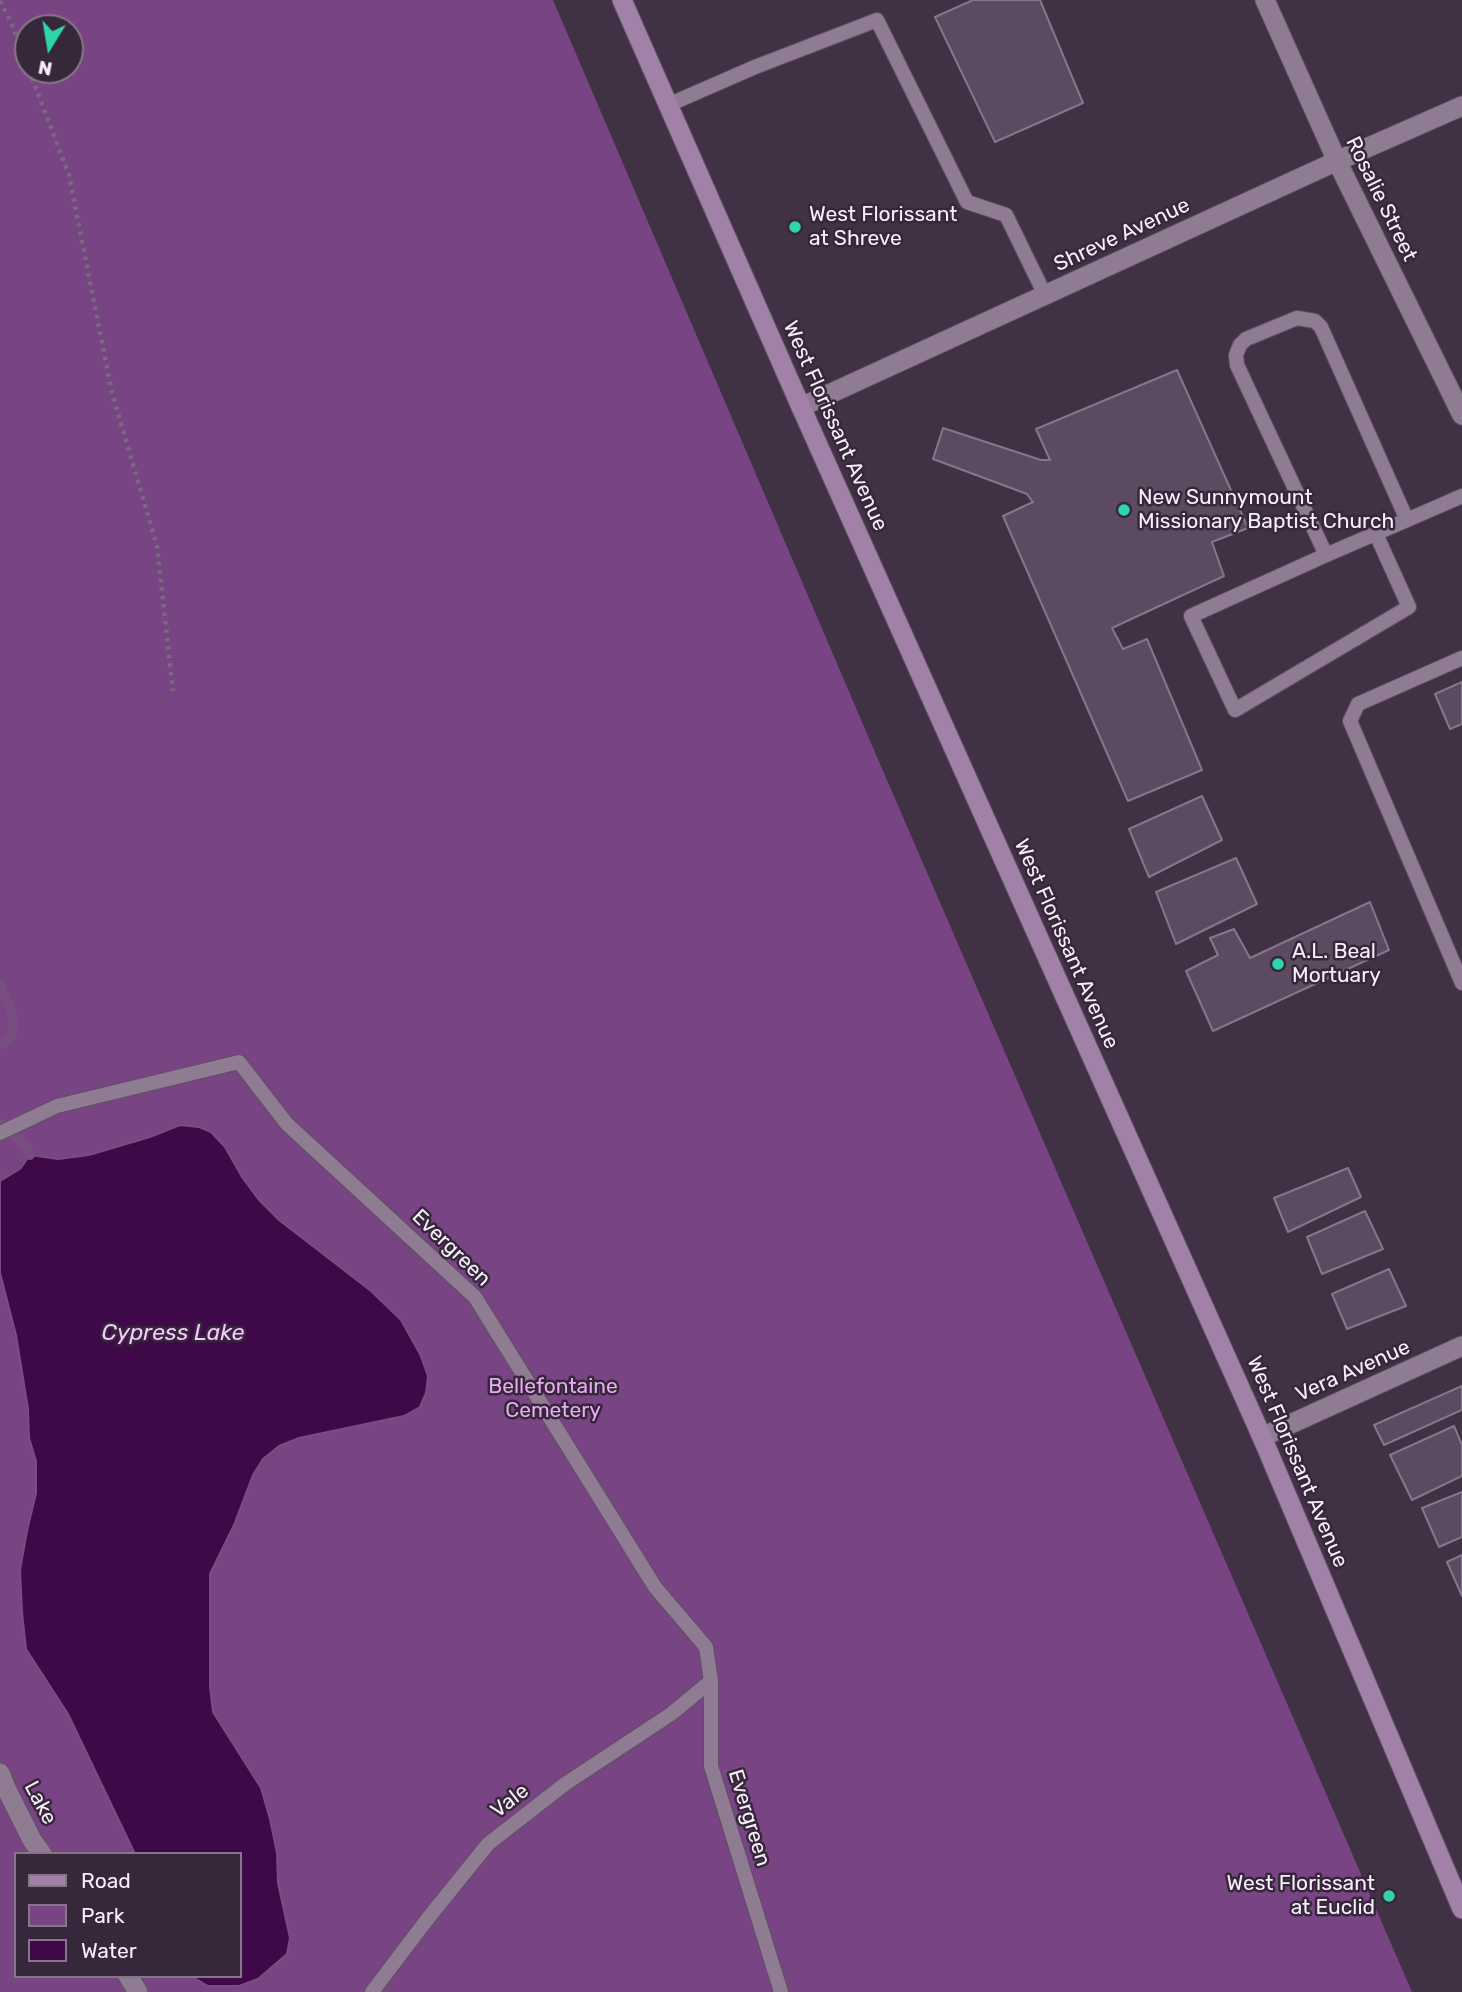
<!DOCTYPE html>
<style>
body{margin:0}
#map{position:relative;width:1462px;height:1992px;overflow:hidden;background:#413145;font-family:Rubik,sans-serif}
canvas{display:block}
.legend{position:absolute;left:14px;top:1852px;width:228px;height:126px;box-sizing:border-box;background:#37273a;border:2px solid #857788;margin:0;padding:9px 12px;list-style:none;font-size:21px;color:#f9effc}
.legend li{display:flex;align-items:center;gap:14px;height:35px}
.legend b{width:35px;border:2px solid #857788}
.north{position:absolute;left:14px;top:14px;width:70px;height:70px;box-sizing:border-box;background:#37273a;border:2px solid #857788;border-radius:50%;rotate:191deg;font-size:19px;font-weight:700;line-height:28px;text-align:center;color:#f9effc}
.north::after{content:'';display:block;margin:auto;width:24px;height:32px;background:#2fd4aa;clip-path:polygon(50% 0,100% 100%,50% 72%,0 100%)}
</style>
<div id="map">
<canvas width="1462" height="1992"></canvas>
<ul class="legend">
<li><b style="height:9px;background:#a181a8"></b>Road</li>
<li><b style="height:19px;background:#784483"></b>Park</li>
<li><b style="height:19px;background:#3f0949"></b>Water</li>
</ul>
<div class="north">N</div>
</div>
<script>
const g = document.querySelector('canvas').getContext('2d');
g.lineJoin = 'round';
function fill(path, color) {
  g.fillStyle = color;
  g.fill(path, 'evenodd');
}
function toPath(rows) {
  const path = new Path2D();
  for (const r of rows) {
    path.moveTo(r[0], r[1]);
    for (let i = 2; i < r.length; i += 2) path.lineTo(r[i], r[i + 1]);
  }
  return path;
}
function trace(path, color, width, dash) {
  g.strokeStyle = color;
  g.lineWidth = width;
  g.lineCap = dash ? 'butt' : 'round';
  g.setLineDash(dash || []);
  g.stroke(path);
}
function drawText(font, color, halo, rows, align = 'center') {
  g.font = font + ' Rubik,sans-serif';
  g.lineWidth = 5;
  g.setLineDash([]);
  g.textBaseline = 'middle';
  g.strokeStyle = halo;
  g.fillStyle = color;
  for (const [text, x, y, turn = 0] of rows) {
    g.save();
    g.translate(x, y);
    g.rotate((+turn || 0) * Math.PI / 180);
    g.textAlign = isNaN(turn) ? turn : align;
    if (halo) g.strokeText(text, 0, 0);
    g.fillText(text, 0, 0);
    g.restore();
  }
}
const green = toPath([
 [0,0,553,0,877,757,1412,1992,0,1992],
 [28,28,70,28,70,70,28,70],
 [16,1854,240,1854,240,1976,16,1976]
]);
const water = toPath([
 [180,1125,199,1127,211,1132,225,1147,242,1177,259,1200,279,1220,371,1291,401,1320,420,1354,428,1376,426,1393,420,1407,404,1416,299,1438,279,1446,263,1459,253,1475,234,1525,210,1574,210,1687,213,1712,261,1788,270,1819,277,1853,278,1883,290,1938,287,1954,258,1979,239,1986,208,1986,191,1976,240,1976,240,1854,135,1854,68,1714,26,1649,22,1612,20,1570,27,1531,36,1493,36,1461,29,1438,28,1409,16,1335,0,1273,0,1181,20,1169,30,1155,58,1159,89,1155,150,1137,180,1125]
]);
const stream = toPath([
 [0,985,10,1008,14,1021,12,1034,7,1041,0,1045],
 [0,1124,22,1141,30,1155]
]);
const building = toPath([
 [973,0,1040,0,1083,103,995,142,935,17,973,0],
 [1177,370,1248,528,1212,542,1224,576,1112,628,1123,649,1147,639,1202,770,1128,801,1003,516,1033,502,1027,494,933,459,943,428,1041,460,1050,460,1036,429,1177,370],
 [1462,682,1462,724,1450,729,1435,694,1462,682],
 [1202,796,1222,840,1149,877,1129,829,1202,796],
 [1236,858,1257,904,1176,944,1156,892,1236,858],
 [1370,902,1389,950,1213,1031,1186,971,1218,955,1210,938,1234,929,1250,958,1370,902],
 [1348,1168,1361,1197,1288,1232,1274,1198,1348,1168],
 [1365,1211,1383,1249,1322,1274,1307,1237,1365,1211],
 [1389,1269,1406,1306,1347,1329,1332,1294,1389,1269],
 [1462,1386,1462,1410,1384,1445,1374,1425,1462,1386],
 [1454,1426,1462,1445,1462,1476,1412,1500,1390,1455,1454,1426],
 [1462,1492,1462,1537,1439,1547,1422,1508,1462,1492],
 [1462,1555,1462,1596,1447,1562,1462,1555]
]);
const path = toPath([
 [0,1,11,22,28,68],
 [29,70,69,175,112,393,157,546,173,691]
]);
const service = toPath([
 [668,105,755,67,877,20,967,202,1006,215,1045,295],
 [1376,534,1409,607,1235,710,1191,616,1326,555,1407,520,1462,496],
 [1326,555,1237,365,1236,355,1240,345,1246,339,1297,318,1315,321,1321,327,1407,520],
 [1462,658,1358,704,1350,721,1462,983],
 [0,1133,57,1106,239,1062,287,1124,475,1297,655,1587,706,1647,711,1681,711,1766,781,1992],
 [372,1992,429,1917,488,1844,565,1784,671,1714,711,1681]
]);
const minor = toPath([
 [1265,0,1337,161,1462,415],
 [1262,1437,1462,1346],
 [0,1773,6,1788,32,1840,42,1854],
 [128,1976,138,1992]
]);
const tertiary = toPath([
 [801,407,1337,161,1462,106]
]);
const secondary = toPath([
 [622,0,801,407,1262,1437,1462,1909]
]);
const markers = [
 [795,227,7,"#2fd4aa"],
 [1124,510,7,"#2fd4aa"],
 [1278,964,7,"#2fd4aa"],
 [1389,1896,7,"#2fd4aa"]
];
const streetNames = [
 ["Rosalie Street",1381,199,64],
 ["Shreve Avenue",1122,235,-25],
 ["West Florissant Avenue",835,426,66],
 ["West Florissant Avenue",1066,944,66],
 ["Evergreen",451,1248,44],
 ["Vera Avenue",1353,1371,-24],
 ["West Florissant Avenue",1297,1462,67],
 ["Vale",510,1801,-38],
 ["Lake",40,1803,62],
 ["Evergreen",749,1818,73]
];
const poiNames = [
 ["West Florissant",809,215],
 ["at Shreve",809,239],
 ["New Sunnymount",1138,498],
 ["Missionary Baptist Church",1138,522],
 ["A.L. Beal",1292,952],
 ["Mortuary",1292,976],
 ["West Florissant",1375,1884,"right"],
 ["at Euclid",1375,1908,"right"]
];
const parkNames = [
 ["Bellefontaine",553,1387],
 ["Cemetery",553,1411]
];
const waterNames = [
 ["Cypress Lake",173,1333]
];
fill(green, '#784483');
fill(water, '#3f0949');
trace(water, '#774e7f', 2);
trace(stream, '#774e7f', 10);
fill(building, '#5c4b60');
trace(building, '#87758b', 2);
trace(service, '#5e5161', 16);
trace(minor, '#5e5161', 21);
trace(tertiary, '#5e5161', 21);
trace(secondary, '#5e5161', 21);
trace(path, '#796b7d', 4.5, [3.5, 5]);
trace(service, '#8f7c93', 14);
trace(minor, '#8f7c93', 19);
trace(tertiary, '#8f7c93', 19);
trace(secondary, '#a181a8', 19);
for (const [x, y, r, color] of markers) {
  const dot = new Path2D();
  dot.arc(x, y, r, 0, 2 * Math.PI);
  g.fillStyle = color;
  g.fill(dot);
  trace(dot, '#37273a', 2.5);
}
drawText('21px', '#f9effc', '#37273a', streetNames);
drawText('21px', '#f9effc', '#37273a', poiNames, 'left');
drawText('21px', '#e7acf4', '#37273a', parkNames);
drawText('italic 23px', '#f5c8ff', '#37273a', waterNames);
</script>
